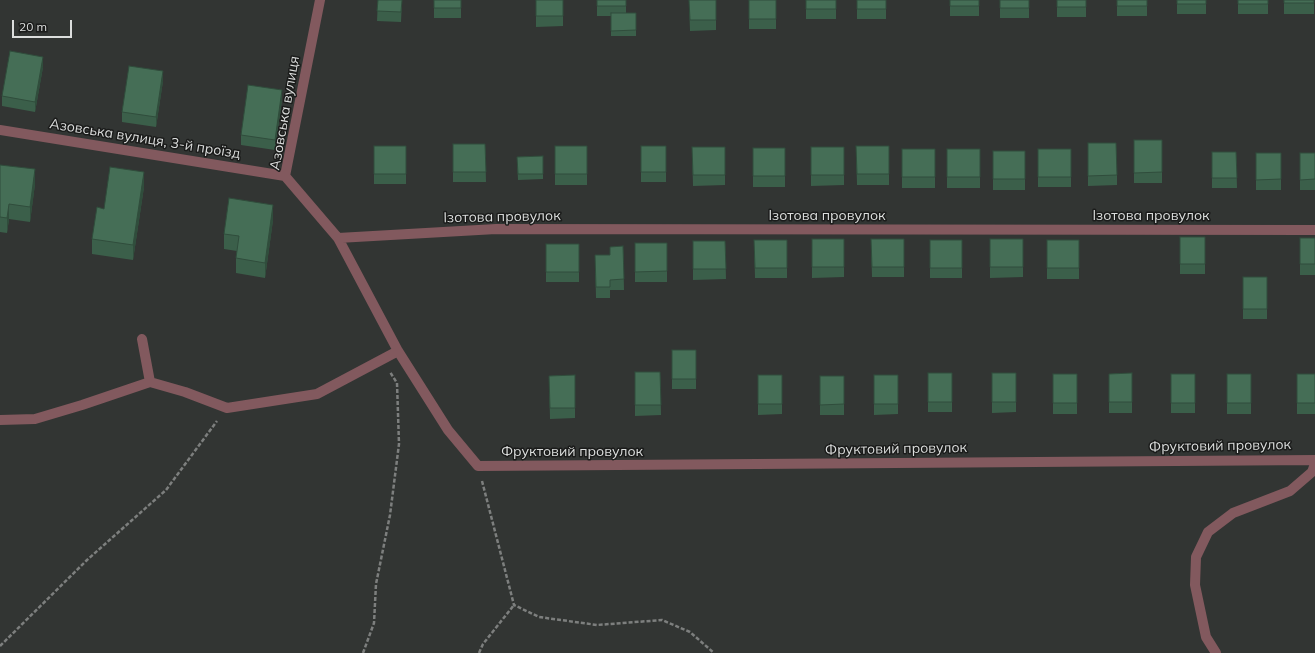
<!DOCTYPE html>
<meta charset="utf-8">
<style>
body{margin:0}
#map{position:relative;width:1315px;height:653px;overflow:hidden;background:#323533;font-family:Mulish,sans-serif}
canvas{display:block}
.scale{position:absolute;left:12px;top:20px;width:60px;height:18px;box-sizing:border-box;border:2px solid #dcdedd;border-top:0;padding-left:5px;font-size:12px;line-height:14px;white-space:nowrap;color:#dcdedd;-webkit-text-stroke:3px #1b1c1b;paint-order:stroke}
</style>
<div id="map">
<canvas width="1315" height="653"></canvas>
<div class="scale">20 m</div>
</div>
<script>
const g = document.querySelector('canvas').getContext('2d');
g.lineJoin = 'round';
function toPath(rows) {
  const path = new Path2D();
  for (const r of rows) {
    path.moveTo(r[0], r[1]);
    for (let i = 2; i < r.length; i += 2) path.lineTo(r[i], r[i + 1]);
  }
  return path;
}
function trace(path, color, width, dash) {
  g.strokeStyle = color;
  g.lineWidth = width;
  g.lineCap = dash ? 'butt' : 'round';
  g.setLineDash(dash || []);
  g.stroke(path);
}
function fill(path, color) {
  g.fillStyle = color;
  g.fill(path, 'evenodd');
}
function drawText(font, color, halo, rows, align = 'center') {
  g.font = font + ' Mulish,sans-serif';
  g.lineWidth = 3;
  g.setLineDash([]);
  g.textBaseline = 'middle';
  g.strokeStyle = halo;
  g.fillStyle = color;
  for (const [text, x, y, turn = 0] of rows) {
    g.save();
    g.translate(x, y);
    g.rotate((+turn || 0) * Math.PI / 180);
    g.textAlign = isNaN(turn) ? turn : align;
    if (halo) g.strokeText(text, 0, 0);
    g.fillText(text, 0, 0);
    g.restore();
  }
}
const path = toPath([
 [482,481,514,605,539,617,597,625,662,620,690,632,714,653],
 [0,646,87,560,166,490,217,421],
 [363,653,374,623,376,584,390,515,399,444,397,383,390,372],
 [479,653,483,644,514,605]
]);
const minor = toPath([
 [320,0,285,176,338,238,398,351,448,430,478,466,1315,460],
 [0,130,285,176],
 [338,238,496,229,1315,230],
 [142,339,150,382],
 [0,420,35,419,82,405,150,382,185,392,227,408,317,394,398,351],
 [1216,653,1206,637,1195,585,1196,557,1208,532,1233,513,1290,491,1312,472,1315,464]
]);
const wall = toPath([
 [378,0,402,0,401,22,377,21],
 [434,0,461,0,461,18,434,18],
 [536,0,563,0,563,26,536,27],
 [597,0,626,0,626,13,636,13,636,36,611,36,611,16,597,16],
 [689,0,716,0,716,30,690,31],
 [749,0,776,0,776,29,749,29],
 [806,0,836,0,836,19,806,19],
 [857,0,886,0,886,19,857,19],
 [950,0,979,0,979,16,950,16],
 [1000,0,1029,0,1029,18,1000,18],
 [1057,0,1086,0,1086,17,1057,17],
 [1117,0,1147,0,1147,16,1117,16],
 [1177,0,1206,0,1206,14,1177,14],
 [1238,0,1268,0,1268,14,1238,14],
 [1284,0,1314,0,1314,14,1284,14],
 [43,67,35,112,2,106,2,96],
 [163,81,156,127,122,122,122,112],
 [282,100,275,150,241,145,241,135],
 [1134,140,1162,140,1162,183,1134,183],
 [1088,143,1117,175,1117,185,1088,186],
 [453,144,485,144,486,182,453,182],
 [374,146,406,146,406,184,374,184],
 [555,146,587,146,587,185,555,185],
 [641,146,666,146,666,182,641,182],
 [856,146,889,146,889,185,857,185],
 [692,147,725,147,725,185,693,186],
 [811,147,844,147,844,185,811,186],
 [753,148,785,148,785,187,753,187],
 [902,149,935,149,935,188,902,188],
 [947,149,980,149,980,188,947,188],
 [1038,149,1071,149,1071,187,1038,187],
 [993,151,1025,151,1025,190,993,190],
 [1212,152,1236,152,1237,188,1212,188],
 [1256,153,1281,153,1281,190,1256,190],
 [1300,153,1315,153,1315,190,1300,190],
 [543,156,543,179,518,180,517,157],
 [0,165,35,184,30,222,9,219,7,233,0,232],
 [144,187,133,260,92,254,92,239,104,209],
 [273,220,265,278,236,273,236,258,237,251,224,249,224,234],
 [1180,237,1205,237,1205,274,1180,274],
 [1300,238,1315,238,1315,275,1300,275],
 [812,239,844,239,844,277,812,278],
 [871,239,904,239,904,277,872,277],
 [990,239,1023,239,1023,277,990,278],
 [754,240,787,240,787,278,755,278],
 [930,240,962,240,962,278,930,278],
 [1047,240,1079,240,1079,279,1047,279],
 [693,241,725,241,726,279,693,280],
 [635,243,667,243,667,282,635,282],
 [546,244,579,244,579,282,546,282],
 [623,246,624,290,610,290,610,298,596,298,595,255,610,255],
 [1243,277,1267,277,1267,319,1243,319],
 [672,350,696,350,696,389,672,389],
 [635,372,660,372,661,415,635,416],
 [928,373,952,373,952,412,928,412],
 [992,373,1016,373,1016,412,992,413],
 [1132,373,1132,413,1109,413,1109,374],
 [1053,374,1077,374,1077,414,1053,414],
 [1171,374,1195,374,1195,413,1171,413],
 [1227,374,1251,374,1251,414,1227,414],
 [1297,374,1315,374,1315,414,1297,414],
 [575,375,575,418,550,419,549,376],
 [758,375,782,375,782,414,758,415],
 [874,375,898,375,898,414,874,415],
 [820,376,844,376,844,415,820,415]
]);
const shadedWall = toPath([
 [43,57,43,67,35,112,35,102],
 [163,71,163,81,156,127,156,117],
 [282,90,282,100,275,150,275,140],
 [35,169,35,184,30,222,30,207],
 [144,172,144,187,133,260,133,245],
 [9,204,9,219,7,233,7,218],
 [273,205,273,220,265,278,265,263]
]);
const building = toPath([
 [378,0,402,0,401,12,377,11,378,0],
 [434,0,461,0,461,8,434,8,434,0],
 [536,0,563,0,563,16,536,16,536,0],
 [597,0,626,0,626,6,597,6,597,0],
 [689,0,716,0,716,20,690,20,689,0],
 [749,0,776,0,776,19,749,19,749,0],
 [806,0,836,0,836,9,806,9,806,0],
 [857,0,886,0,886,9,857,9,857,0],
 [950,0,979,0,979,6,950,6,950,0],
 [1000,0,1029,0,1029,8,1000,8,1000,0],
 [1057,0,1086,0,1086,7,1057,7,1057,0],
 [1117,0,1147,0,1147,6,1117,6,1117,0],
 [1177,0,1206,0,1206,4,1177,4,1177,0],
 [1238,0,1268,0,1268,4,1238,4,1238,0],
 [1284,0,1314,0,1314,3,1284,3,1284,0],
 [611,13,636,13,636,30,611,31,611,13],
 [10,51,43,57,35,102,2,96,10,51],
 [129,66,163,71,156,117,122,112,129,66],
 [248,85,282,90,275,140,241,135,248,85],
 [1134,140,1162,140,1162,172,1134,173,1134,140],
 [1088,143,1116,143,1117,175,1088,176,1088,143],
 [453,144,485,144,486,172,453,172,453,144],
 [374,146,406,146,406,174,374,174,374,146],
 [555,146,587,146,587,174,555,174,555,146],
 [641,146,666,146,666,172,641,172,641,146],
 [856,146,889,146,889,174,857,174,856,146],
 [692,147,725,147,725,175,693,175,692,147],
 [811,147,844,147,844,175,811,175,811,147],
 [753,148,785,148,785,176,753,176,753,148],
 [902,149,935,149,935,177,902,177,902,149],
 [947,149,980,149,980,177,947,177,947,149],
 [1038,149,1071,149,1071,177,1038,177,1038,149],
 [993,151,1025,151,1025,179,993,179,993,151],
 [1212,152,1236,152,1237,178,1212,178,1212,152],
 [1256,153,1281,153,1281,179,1256,180,1256,153],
 [1300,153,1315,153,1315,179,1300,180,1300,153],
 [543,156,543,174,518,174,517,157,543,156],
 [0,165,35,169,30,207,9,204,7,218,0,217,0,165],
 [110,167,144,172,133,245,92,239,97,207,104,209,110,167],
 [229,198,273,205,265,263,236,258,239,236,224,234,229,198],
 [1180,237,1205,237,1205,264,1180,264,1180,237],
 [1300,238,1315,238,1315,264,1300,264,1300,238],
 [812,239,844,239,844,267,812,267,812,239],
 [871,239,904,239,904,267,872,267,871,239],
 [990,239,1023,239,1023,267,990,267,990,239],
 [754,240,787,240,787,268,755,268,754,240],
 [930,240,962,240,962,268,930,268,930,240],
 [1047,240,1079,240,1079,268,1047,268,1047,240],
 [693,241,725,241,726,269,693,269,693,241],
 [635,243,667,243,667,271,635,272,635,243],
 [546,244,579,244,579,272,546,272,546,244],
 [623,246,624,279,610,280,610,287,596,287,595,255,610,255,610,247,623,246],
 [1243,277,1267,277,1267,309,1243,309,1243,277],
 [672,350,696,350,696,379,672,379,672,350],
 [635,372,660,372,661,405,635,405,635,372],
 [928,373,952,373,952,402,928,402,928,373],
 [992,373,1016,373,1016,402,992,402,992,373],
 [1132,373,1132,402,1109,402,1109,374,1132,373],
 [1053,374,1077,374,1077,403,1053,403,1053,374],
 [1171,374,1195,374,1195,403,1171,403,1171,374],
 [1227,374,1251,374,1251,403,1227,403,1227,374],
 [1297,374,1315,374,1315,403,1297,403,1297,374],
 [575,375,575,408,550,408,549,376,575,375],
 [758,375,782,375,782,404,758,404,758,375],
 [874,375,898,375,898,404,874,404,874,375],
 [820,376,844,376,844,404,820,405,820,376]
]);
const streetNames = [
 ["Азовська вулиця",285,113,-80],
 ["Азовська вулиця, 3-й проїзд",145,139,9],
 ["Ізотова провулок",827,216],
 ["Ізотова провулок",1151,216],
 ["Ізотова провулок",502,217,-1],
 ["Фруктовий провулок",1220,446,-1],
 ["Фруктовий провулок",896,449,-1],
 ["Фруктовий провулок",572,452]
];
trace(path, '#7d7f7e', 2.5, [4, 2]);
trace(minor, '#82595e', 10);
fill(wall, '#3b5f4a');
fill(shadedWall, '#304d3c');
fill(building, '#456e56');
trace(building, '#304d3c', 1);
drawText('14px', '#dcdedd', '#1b1c1b', streetNames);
</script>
